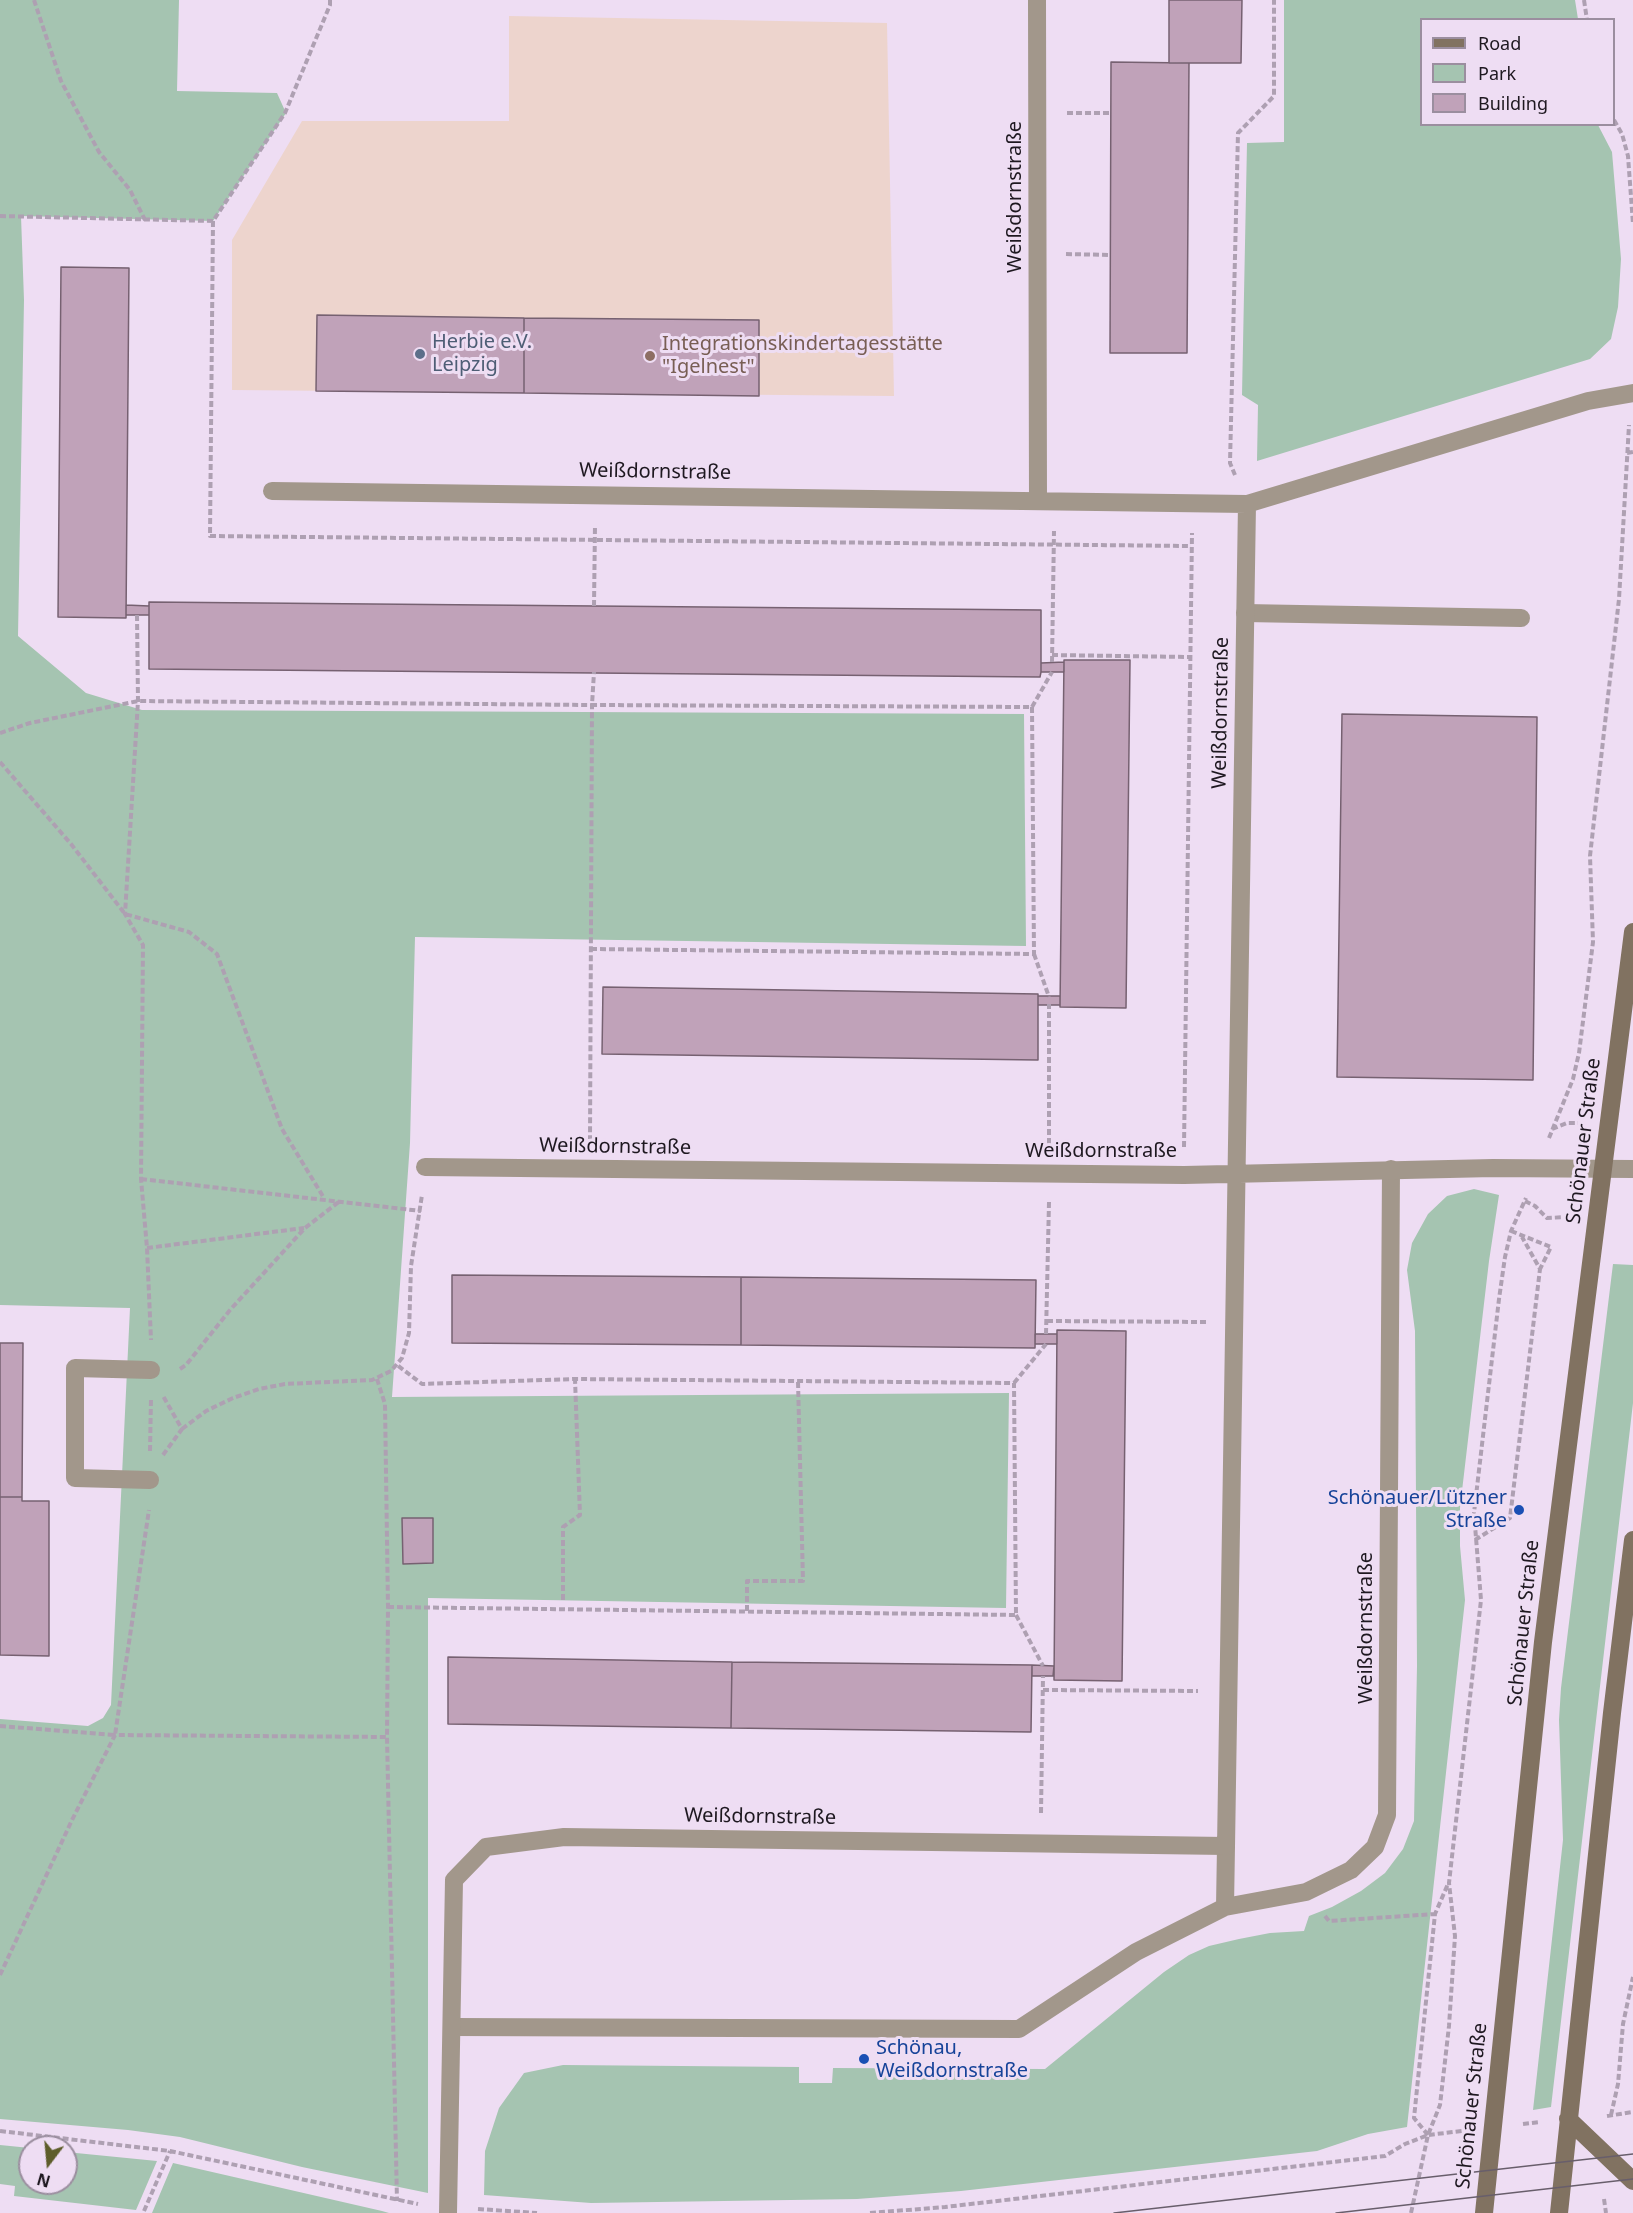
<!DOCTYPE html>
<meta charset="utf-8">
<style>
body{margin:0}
#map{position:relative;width:1633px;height:2213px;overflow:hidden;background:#eeddf3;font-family:"Noto Sans",sans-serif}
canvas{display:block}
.legend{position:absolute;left:1420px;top:18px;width:195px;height:108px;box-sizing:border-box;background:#eeddf3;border:2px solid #9b8e9f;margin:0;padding:8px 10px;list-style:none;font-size:18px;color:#1e1820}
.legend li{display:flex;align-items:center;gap:12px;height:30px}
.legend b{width:30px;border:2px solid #9b8e9f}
.north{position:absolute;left:18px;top:2135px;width:60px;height:60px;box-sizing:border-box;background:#eeddf3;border:2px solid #9b8e9f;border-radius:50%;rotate:196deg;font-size:16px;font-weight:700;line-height:24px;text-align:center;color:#1e1820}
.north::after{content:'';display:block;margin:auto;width:21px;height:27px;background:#5e5d2a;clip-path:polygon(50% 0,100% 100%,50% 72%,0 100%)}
</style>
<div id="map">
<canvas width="1633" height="2213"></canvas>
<ul class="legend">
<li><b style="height:8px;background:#817261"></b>Road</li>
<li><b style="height:16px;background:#a5c4b1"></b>Park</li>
<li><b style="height:16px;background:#c0a2b9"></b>Building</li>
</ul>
<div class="north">N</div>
</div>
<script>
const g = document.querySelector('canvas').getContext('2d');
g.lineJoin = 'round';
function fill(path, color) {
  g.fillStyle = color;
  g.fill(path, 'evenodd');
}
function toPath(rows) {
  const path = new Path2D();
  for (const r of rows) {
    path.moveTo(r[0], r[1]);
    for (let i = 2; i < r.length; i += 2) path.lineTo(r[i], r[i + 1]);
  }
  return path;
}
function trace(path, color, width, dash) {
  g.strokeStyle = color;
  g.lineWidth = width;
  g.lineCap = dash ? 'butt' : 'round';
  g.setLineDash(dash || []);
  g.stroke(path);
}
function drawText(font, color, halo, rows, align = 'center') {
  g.font = font + ' "Noto Sans",sans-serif';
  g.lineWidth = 6;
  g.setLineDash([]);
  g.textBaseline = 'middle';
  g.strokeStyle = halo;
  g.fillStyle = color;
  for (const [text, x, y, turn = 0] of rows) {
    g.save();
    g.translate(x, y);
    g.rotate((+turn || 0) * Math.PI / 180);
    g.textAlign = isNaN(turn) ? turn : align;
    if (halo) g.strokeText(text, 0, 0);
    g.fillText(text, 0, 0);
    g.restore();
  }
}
const education = toPath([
 [509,16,887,23,894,396,232,390,232,240,302,121,509,121]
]);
const green = toPath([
 [0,0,179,0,177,91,277,93,286,113,213,221,21,216,24,300,18,636,86,693,142,710,1024,714,1026,946,415,937,410,1143,392,1397,1009,1393,1006,1608,428,1598,428,2193,302,2167,180,2137,128,2130,0,2119,0,1719,88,1726,103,1718,111,1705,130,1308,0,1305],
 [1284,0,1575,0,1578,19,1422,20,1422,124,1598,125,1612,152,1621,259,1618,307,1611,339,1590,359,1257,461,1258,405,1242,395,1247,143,1284,142],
 [1474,1189,1499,1195,1489,1261,1460,1508,1460,1546,1465,1600,1407,2127,1368,2134,1317,2151,961,2191,857,2199,591,2203,484,2195,485,2151,499,2108,524,2073,563,2065,799,2067,799,2083,832,2083,833,2068,1045,2069,1164,1972,1189,1955,1209,1946,1239,1939,1270,1933,1304,1931,1309,1916,1332,1907,1361,1891,1385,1873,1403,1849,1414,1821,1417,1666,1415,1331,1407,1270,1412,1243,1428,1214,1447,1196],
 [1613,1264,1633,1265,1633,1403,1551,2107,1533,2110,1563,1840,1559,1720,1561,1688],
 [0,2145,30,2148,30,2183,66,2183,66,2152,157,2161,136,2210,14,2196,15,2186,0,2184],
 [173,2163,382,2211,389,2213,152,2213]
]);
const building = toPath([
 [1169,0,1242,0,1241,63,1169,63,1169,0],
 [1111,62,1189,63,1187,353,1110,353,1111,62],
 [61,267,129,268,126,618,58,617,61,267],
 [317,315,524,318,524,393,316,391,317,315],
 [524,318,759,320,759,396,524,393,524,318],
 [149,602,1041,610,1041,672,1040,677,149,669,149,602],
 [126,605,149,606,149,615,126,615,126,605],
 [1064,660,1130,660,1126,1008,1060,1007,1064,660],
 [1064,662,1064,672,1041,672,1041,663,1064,662],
 [1342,714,1537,717,1533,1080,1337,1077,1342,714],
 [603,987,1038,994,1038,1060,602,1054,603,987],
 [1038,996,1060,996,1060,1005,1038,1005,1038,996],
 [452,1275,741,1277,741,1345,452,1343,452,1275],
 [741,1277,1036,1280,1035,1348,741,1345,741,1277],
 [1057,1330,1126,1331,1122,1681,1054,1680,1057,1330],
 [1035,1334,1057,1334,1057,1344,1035,1344,1035,1334],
 [0,1343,23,1343,22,1497,0,1497,0,1343],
 [0,1497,22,1497,22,1501,49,1501,49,1656,0,1655,0,1497],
 [402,1518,433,1518,433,1563,403,1564,402,1518],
 [448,1657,732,1662,731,1728,448,1724,448,1657],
 [732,1662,1032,1665,1031,1732,731,1728,732,1662],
 [1032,1665,1054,1666,1053,1676,1032,1676,1032,1665]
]);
const path = toPath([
 [34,0,61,81,99,152,130,190,145,220],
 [1584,0,1587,20],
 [1067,113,1111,113],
 [1614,120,1622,134,1628,156,1633,224],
 [0,216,213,221,285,113,330,5,330,0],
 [213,221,210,536,1191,546],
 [1066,254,1111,255],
 [1627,453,1633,452],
 [1235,475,1230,463,1238,133,1274,96,1274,0],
 [594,606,595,525],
 [137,615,138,701,125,914,143,945,141,1179,147,1248,151,1340],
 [1052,655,1190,657],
 [1052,662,1054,531],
 [1032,707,1052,672],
 [0,733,30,723,138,701,592,705,590,1139],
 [0,762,71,844,125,914,189,932,217,954,282,1129,324,1198],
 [591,949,1034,954,1032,707,592,705,594,672],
 [1034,954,1049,997],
 [1552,1129,1567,1123,1578,1123],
 [1549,1138,1573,1079,1579,1053,1593,942,1590,856,1619,599,1629,425],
 [1049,1144,1049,1004],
 [1184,1147,1192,533],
 [141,1179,421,1211],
 [1525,1201,1535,1206,1547,1218,1568,1217],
 [1511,1231,1551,1247,1540,1269],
 [147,1248,304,1228],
 [1047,1321,1206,1322],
 [1046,1334,1049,1202],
 [180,1369,186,1365,230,1310,305,1228,340,1201],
 [377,1379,385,1404,388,1607,387,1737,397,2201],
 [1014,1383,1046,1344],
 [182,1429,206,1411,233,1398,259,1389,285,1384,372,1380,391,1371,402,1358,409,1333,411,1266,422,1195],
 [150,1451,151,1399],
 [163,1455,182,1429,163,1396],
 [1475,1540,1510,1518,1540,1269,1522,1237],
 [563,1600,563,1527,580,1515,575,1379],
 [388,1607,1016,1615,1014,1383,575,1379,422,1384,397,1365],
 [747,1611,747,1581,803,1581,798,1381],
 [1016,1615,1043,1666],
 [1043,1690,1198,1691],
 [0,1726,115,1735,149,1510],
 [1041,1813,1043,1676],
 [1325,1916,1329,1921,1435,1914],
 [0,1975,72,1820,115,1735,387,1737],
 [1611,2115,1618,2084,1623,2024,1633,1977],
 [1607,2116,1633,2112],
 [1523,2124,1540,2122],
 [0,2131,170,2151,418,2204],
 [1428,2135,1414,2118,1435,1914,1448,1884],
 [1604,2199,1606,2213],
 [478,2209,537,2213],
 [144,2211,170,2151],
 [870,2213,945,2207,1385,2156,1405,2144,1428,2135,1462,2131],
 [1411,2213,1428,2135,1440,2105,1449,2026,1455,1936,1449,1883,1481,1600,1474,1513,1499,1299,1505,1257,1511,1231,1526,1198]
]);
const lane = toPath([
 [1245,613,1521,618],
 [150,1480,75,1478,75,1368,151,1370],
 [1225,1907,1226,1846],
 [453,2027,1019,2029,1136,1952,1225,1907,1306,1892,1351,1870,1375,1847,1387,1815,1391,1169]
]);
const street = toPath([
 [1037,0,1038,501],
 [272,491,1247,504,1588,401,1633,393],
 [425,1167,1184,1175,1493,1168,1633,1169],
 [448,2213,454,1880,486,1847,564,1837,1226,1846,1247,504]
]);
const secondary = toPath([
 [1568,2119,1633,2181],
 [1484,2213,1543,1642,1633,932],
 [1559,2213,1612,1713,1633,1540]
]);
const tram = toPath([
 [1114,2213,1633,2154],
 [1336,2213,1633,2179]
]);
const markers = [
 [420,354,6,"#5c6f8a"],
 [650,356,6,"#8d6e63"],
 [1519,1510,6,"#1a4fb4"],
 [864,2059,6,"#1a4fb4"]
];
const streetNames = [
 ["Weißdornstraße",1015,197,-90],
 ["Weißdornstraße",655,472,1],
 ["Weißdornstraße",1221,713,-89],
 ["Schönauer Straße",1584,1141,-83],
 ["Weißdornstraße",615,1147,1],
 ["Weißdornstraße",1101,1151],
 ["Schönauer Straße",1524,1623,-84],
 ["Weißdornstraße",1366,1628,-90],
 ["Weißdornstraße",760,1817,1],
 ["Schönauer Straße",1472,2106,-84]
];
const serviceNames = [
 ["Herbie e.V.",432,342],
 ["Leipzig",432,365]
];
const educationNames = [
 ["Integrationskindertagesstätte",662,344],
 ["\"Igelnest\"",662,367]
];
const transitNames = [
 ["Schönauer/Lützner",1507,1498],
 ["Straße",1507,1521],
 ["Schönau,",876,2048,"left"],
 ["Weißdornstraße",876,2071,"left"]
];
fill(education, '#edd4cd');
fill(green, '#a5c4b1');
fill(building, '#c0a2b9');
trace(building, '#766171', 1.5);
trace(path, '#aea0b2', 4, [6, 3]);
trace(lane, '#a2978b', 18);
trace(street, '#a2978b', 18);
trace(secondary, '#817261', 18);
trace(tram, '#685e6b', 1.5);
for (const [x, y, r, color] of markers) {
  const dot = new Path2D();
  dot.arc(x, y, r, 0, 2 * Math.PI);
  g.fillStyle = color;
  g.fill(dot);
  trace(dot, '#eeddf3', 2);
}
drawText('20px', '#1e1820', '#eeddf3', streetNames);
drawText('20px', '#4e5e75', '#eeddf3', serviceNames, 'left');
drawText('20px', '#785e54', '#eeddf3', educationNames, 'left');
drawText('20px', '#164399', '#eeddf3', transitNames, 'right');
</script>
